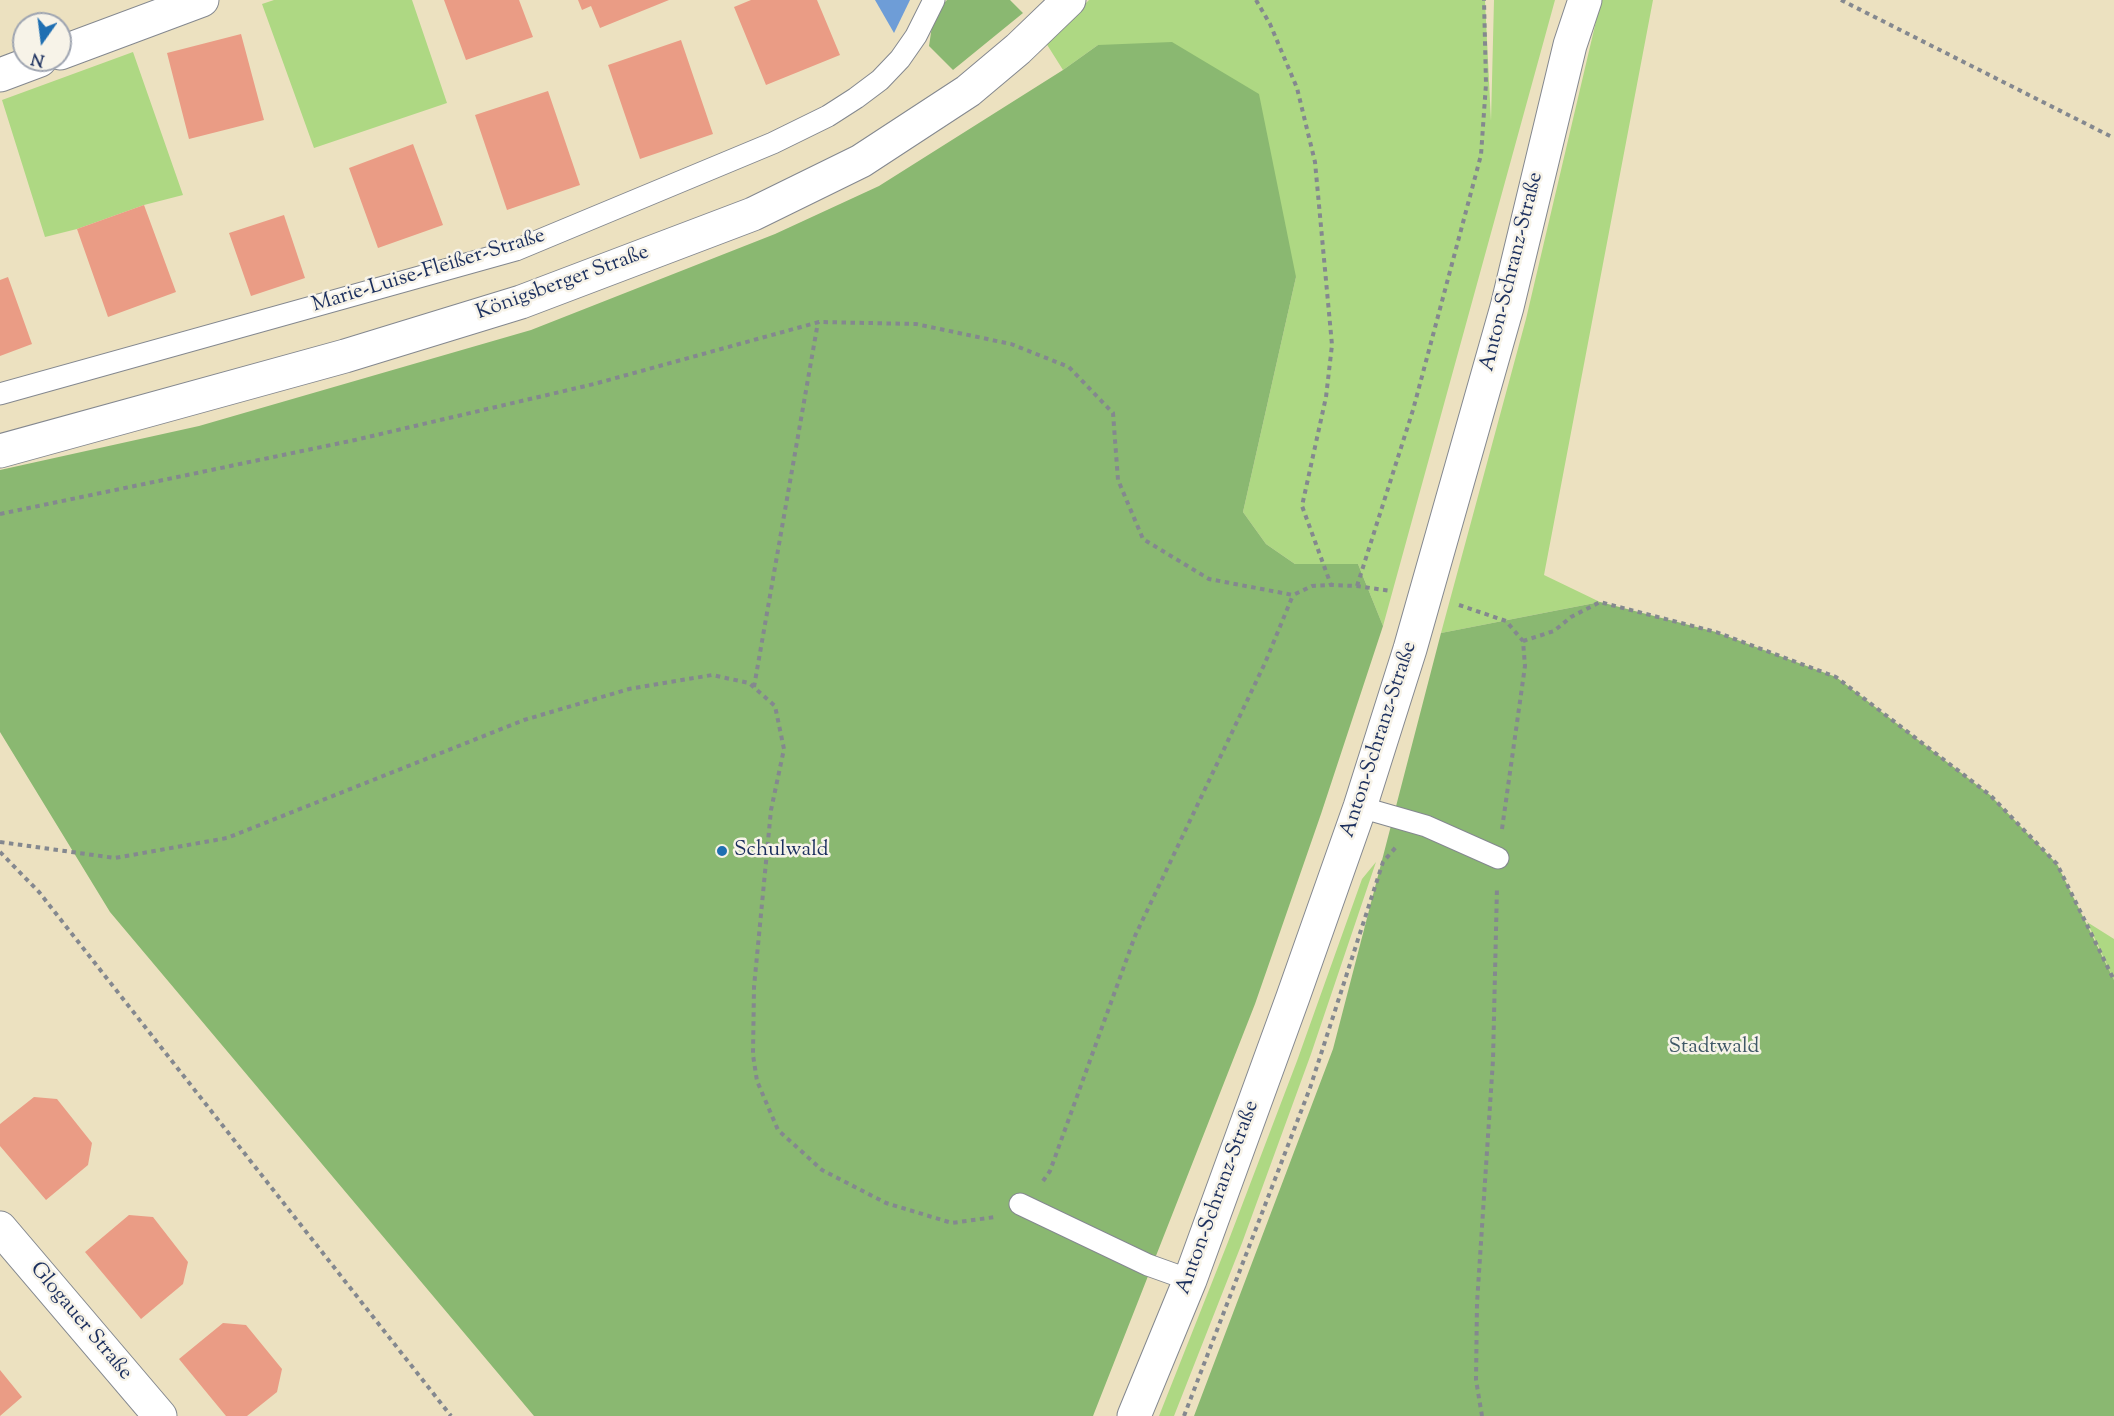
<!DOCTYPE html>
<meta charset="utf-8">
<style>
body{margin:0}
#map{position:relative;width:2114px;height:1416px;overflow:hidden;background:#ece1c0;font-family:"Sorts Mill Goudy",serif}
canvas{display:block}
.north{position:absolute;left:12px;top:12px;width:60px;height:60px;box-sizing:border-box;background:#f7f3e8;border:2px solid #9fa5b1;border-radius:50%;rotate:194deg;font-size:16px;font-weight:700;line-height:24px;text-align:center;color:#1b2f5e}
.north::after{content:'';display:block;margin:auto;width:21px;height:27px;background:#1f6fb2;clip-path:polygon(50% 0,100% 100%,50% 72%,0 100%)}
</style>
<div id="map">
<canvas width="2114" height="1416"></canvas>
<div class="north">N</div>
</div>
<script>
const g = document.querySelector('canvas').getContext('2d');
g.lineJoin = 'round';
function fill(path, color) {
  g.fillStyle = color;
  g.fill(path, 'evenodd');
}
function toPath(rows) {
  const path = new Path2D();
  for (const r of rows) {
    path.moveTo(r[0], r[1]);
    for (let i = 2; i < r.length; i += 2) path.lineTo(r[i], r[i + 1]);
  }
  return path;
}
function trace(path, color, width, dash) {
  g.strokeStyle = color;
  g.lineWidth = width;
  g.lineCap = dash ? 'butt' : 'round';
  g.setLineDash(dash || []);
  g.stroke(path);
}
function drawText(font, color, halo, rows, align = 'center') {
  g.font = font + ' "Sorts Mill Goudy",serif';
  g.lineWidth = 5;
  g.setLineDash([]);
  g.textBaseline = 'middle';
  g.strokeStyle = halo;
  g.fillStyle = color;
  for (const [text, x, y, turn = 0] of rows) {
    g.save();
    g.translate(x, y);
    g.rotate((+turn || 0) * Math.PI / 180);
    g.textAlign = isNaN(turn) ? turn : align;
    if (halo) g.strokeText(text, 0, 0);
    g.fillText(text, 0, 0);
    g.restore();
  }
}
const green = toPath([
 [274,0,412,0,447,103,314,148,262,4],
 [1089,0,1485,0,1491,121,1494,0,1555,0,1383,626,1358,564,1295,564,1266,544,1243,512,1296,277,1098,45,1063,70,1046,43],
 [1601,0,1653,0,1544,575,1600,602,1441,633,1526,319],
 [133,52,183,195,144,205,77,229,45,237,2,100],
 [1376,862,1311,1054,1242,1243,1174,1416,1159,1416,1228,1242,1297,1061,1362,879],
 [2087,922,2114,939,2114,980]
]);
const forest = toPath([
 [947,0,1010,0,1023,13,953,70,929,46,934,13],
 [1172,42,1259,94,1296,277,1243,512,1266,544,1295,564,1358,564,1383,626,1321,814,1255,1004,1093,1416,534,1416,110,912,0,732,0,470,199,426,531,330,775,234,879,186,1063,70,1098,45],
 [1600,602,1716,632,1836,677,1990,795,2057,864,2114,980,2114,1416,1194,1416,1333,1049,1441,633]
]);
const water = toPath([
 [875,0,910,0,894,33]
]);
const building = toPath([
 [444,0,519,0,533,37,466,60],
 [578,0,669,0,600,28,591,6,582,10],
 [751,0,817,0,840,55,766,85,734,7],
 [241,34,264,120,189,139,167,53],
 [681,40,713,134,640,159,608,65],
 [548,91,580,185,507,210,475,115],
 [413,144,443,225,378,248,349,168],
 [144,205,176,292,108,317,77,229],
 [284,215,305,278,251,296,229,233],
 [8,277,32,344,0,356,0,280],
 [34,1097,57,1099,92,1143,88,1165,46,1200,0,1146,0,1124],
 [129,1215,153,1217,188,1262,183,1284,141,1319,85,1252],
 [223,1323,246,1325,282,1369,277,1392,247,1416,226,1416,179,1359],
 [0,1370,22,1397,0,1416]
]);
const path = toPath([
 [1256,0,1270,24,1297,88,1315,162,1332,345,1326,397,1302,506,1331,585],
 [1841,0,2114,138],
 [0,514,355,440,594,384,819,322,916,324,1011,344,1069,367,1113,413,1118,480,1143,539,1209,579,1293,595,1312,586,1331,585,1357,586,1391,591],
 [1357,586,1413,410,1481,155,1486,84,1484,0],
 [1459,605,1506,621,1523,641,1525,666,1502,829],
 [1523,641,1554,631,1571,617,1600,602,1716,632,1836,677,1990,795,2057,864,2114,980],
 [754,687,818,322],
 [0,842,115,858,227,838,524,720,629,689,712,675,749,683,775,706,784,749,771,810,754,987,753,1055,757,1081,778,1130,822,1170,886,1203,952,1223,995,1217],
 [0,852,39,892,451,1416],
 [1043,1181,1050,1171,1135,936,1265,663,1293,595],
 [1184,1416,1310,1088,1383,862,1396,847],
 [1482,1416,1476,1380,1477,1303,1493,1060,1497,887]
]);
const service = toPath([
 [0,394,516,250,773,143,828,116,856,98,880,80,900,59,916,36,934,0],
 [1360,807,1426,826,1498,858],
 [1020,1204,1148,1265,1190,1280]
]);
const minor = toPath([
 [60,53,202,0],
 [0,75,40,60],
 [0,451,345,356,521,302,753,214,861,161,968,91,1018,49,1069,0],
 [0,1228,160,1416]
]);
const secondary = toPath([
 [1134,1416,1190,1280,1293,997,1360,807,1410,649,1507,307,1570,45,1585,0]
]);
const markers = [
 [722,851,6,"#1f6fb2"]
];
const streetNames = [
 ["Marie-Luise-Fleißer-Straße",429,272,-17],
 ["Anton-Schranz-Straße",1513,272,-76],
 ["Königsberger Straße",563,284,-20],
 ["Anton-Schranz-Straße",1380,740,-72],
 ["Anton-Schranz-Straße",1219,1198,-70],
 ["Glogauer Straße",80,1322,50]
];
const poiNames = [
 ["Schulwald",734,851]
];
const parkNames = [
 ["Stadtwald",1714,1048]
];
fill(green, '#aed883');
fill(forest, '#8ab871');
fill(water, '#6e9dd7');
fill(building, '#ea9c85');
trace(service, '#84888f', 23);
trace(minor, '#84888f', 35);
trace(secondary, '#84888f', 35);
trace(path, '#84888f', 4, [4.5, 4.5]);
trace(service, '#fff', 21);
trace(minor, '#fff', 33);
trace(secondary, '#fff', 33);
for (const [x, y, r, color] of markers) {
  const dot = new Path2D();
  dot.arc(x, y, r, 0, 2 * Math.PI);
  g.fillStyle = color;
  g.fill(dot);
  trace(dot, '#f7f3e8', 2);
}
drawText('21px', '#1b2f5e', '#f7f3e8', streetNames);
drawText('21px', '#1b2f5e', '#f7f3e8', poiNames, 'left');
drawText('21px', '#405967', '#f7f3e8', parkNames);
</script>
